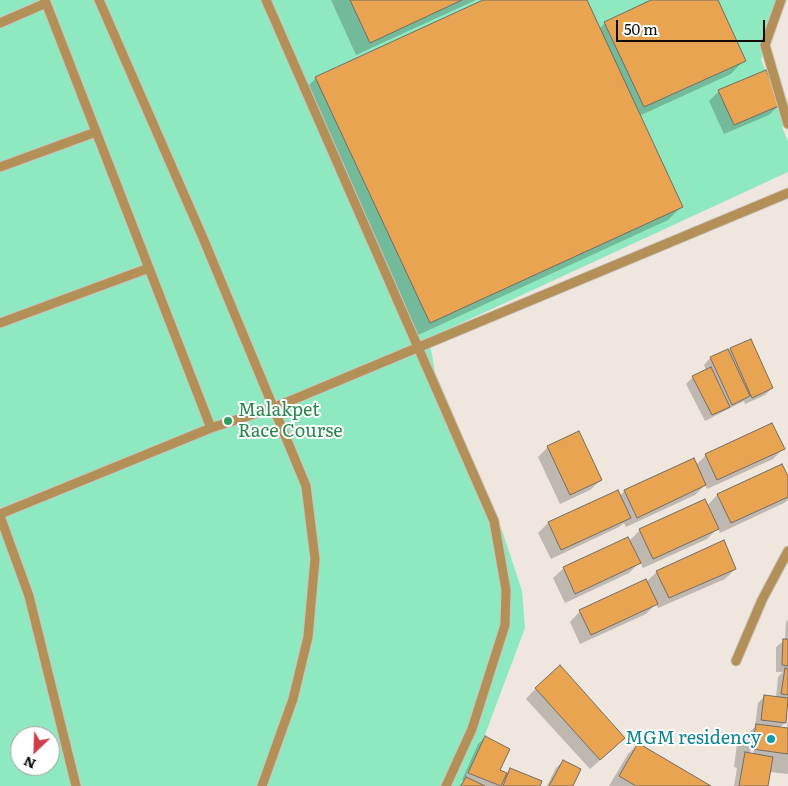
<!DOCTYPE html>
<style>
body{margin:0}
#map{position:relative;width:788px;height:786px;overflow:hidden;background:#efe6dd;font-family:Literata,serif}
canvas{display:block}
.north{position:absolute;left:10px;top:726px;width:50px;height:50px;box-sizing:border-box;background:#fff;border:1px solid #9f9e9d;border-radius:50%;rotate:204deg;font-size:14px;font-weight:700;line-height:20px;text-align:center;color:#0f0c09}
.north::after{content:'';display:block;margin:auto;width:18px;height:22px;background:#ce3d4e;clip-path:polygon(50% 0,100% 100%,50% 72%,0 100%)}
.scale{position:absolute;left:616px;top:20px;width:149px;height:22px;box-sizing:border-box;border:2px solid #0f0c09;border-top:0;padding-left:6px;font-size:15px;line-height:18px;white-space:nowrap;color:#0f0c09;-webkit-text-stroke:4px #fff;paint-order:stroke}
</style>
<div id="map">
<canvas width="788" height="786"></canvas>
<div class="north">N</div>
<div class="scale">50 m</div>
</div>
<script>
const g = document.querySelector('canvas').getContext('2d');
g.lineJoin = 'round';
function fill(path, color) {
  g.fillStyle = color;
  g.fill(path, 'evenodd');
}
function toPath(rows) {
  const path = new Path2D();
  for (const r of rows) {
    path.moveTo(r[0], r[1]);
    for (let i = 2; i < r.length; i += 2) path.lineTo(r[i], r[i + 1]);
  }
  return path;
}
function trace(path, color, width, dash) {
  g.strokeStyle = color;
  g.lineWidth = width;
  g.lineCap = dash ? 'butt' : 'round';
  g.setLineDash(dash || []);
  g.stroke(path);
}
function drawText(font, color, halo, rows, align = 'center') {
  g.font = font + ' Literata,serif';
  g.lineWidth = 4;
  g.setLineDash([]);
  g.textBaseline = 'middle';
  g.strokeStyle = halo;
  g.fillStyle = color;
  for (const [text, x, y, turn = 0] of rows) {
    g.save();
    g.translate(x, y);
    g.rotate((+turn || 0) * Math.PI / 180);
    g.textAlign = isNaN(turn) ? turn : align;
    if (halo) g.strokeText(text, 0, 0);
    g.fillText(text, 0, 0);
    g.restore();
  }
}
const green = toPath([
 [0,0,781,0,761,60,788,123,782,127,788,142,788,172,429,338,435,372,503,533,522,591,525,628,478,753,461,786,0,786],
 [20,736,50,736,50,766,20,766]
]);
const shadow = toPath([
 [331,0,476,0,356,55],
 [486,0,585,0,599,29,605,23,654,0,716,0,744,60,731,74,639,116,681,207,668,220,416,336,302,92,316,78],
 [719,91,780,104,769,115,724,134,709,101],
 [750,340,772,388,765,395,745,404,744,401,705,421,686,384,693,377,706,370,704,365,710,358],
 [548,447,601,480,590,490,560,504,538,457],
 [783,449,773,459,707,489,705,485,695,495,626,527,624,523,619,527,551,559,538,533,548,523,617,491,620,496,624,491,696,465,706,455],
 [782,466,788,479,788,500,784,503,720,533,718,528,707,539,643,568,640,562,629,573,565,603,553,578,564,568,629,541,640,530,707,506,717,495],
 [735,569,725,579,658,608,656,604,646,614,580,644,570,622,580,611,646,582,657,572],
 [788,620,788,702,786,722,779,728,787,730,788,720,788,774,770,772,767,786,734,786,737,768,734,767,737,744,755,727,758,703,764,697,776,698,778,677,783,672,776,672,776,647,785,640,786,622],
 [751,745,754,745,753,755,750,755],
 [536,688,614,748,590,769,526,699],
 [485,737,498,770,506,774,511,769,539,786,459,786,464,781,462,780,478,744],
 [638,744,708,786,609,786,628,754],
 [563,761,571,786,547,786,556,768]
]);
const building = toPath([
 [350,0,462,0,370,43,350,0],
 [483,0,587,0,683,207,430,323,315,77,483,0],
 [651,0,718,0,746,61,644,107,604,22,651,0],
 [766,70,781,105,734,125,718,90,766,70],
 [751,339,773,388,752,398,730,348,751,339],
 [728,349,750,396,732,405,710,357,728,349],
 [711,367,730,407,712,415,692,376,711,367],
 [772,423,785,449,717,480,705,454,772,423],
 [579,431,602,480,570,495,547,446,579,431],
 [694,458,706,485,637,518,624,490,694,458],
 [782,464,788,476,788,497,731,523,717,494,782,464],
 [618,490,631,518,561,550,548,522,618,490],
 [705,499,719,529,653,559,639,529,705,499],
 [628,537,641,563,575,594,563,567,628,537],
 [724,540,736,569,669,598,656,571,724,540],
 [646,579,658,604,591,635,579,610,646,579],
 [783,639,788,639,788,666,782,665,783,639],
 [560,665,625,738,600,760,535,688,560,665],
 [785,668,788,669,788,695,781,694,785,668],
 [764,695,788,698,786,723,761,720,764,695],
 [756,724,788,728,788,754,752,749,756,724],
 [485,736,510,749,500,770,507,773,501,786,468,773,485,736],
 [638,743,711,786,636,786,619,776,638,743],
 [745,752,773,757,768,786,739,786,745,752],
 [563,760,581,769,573,786,549,786,563,760],
 [510,768,542,781,540,786,503,786,510,768],
 [466,777,485,786,461,786,466,777]
]);
const service = toPath([
 [45,0,211,428],
 [99,0,203,238,306,486,315,559,308,637,293,699,262,786],
 [266,0,494,521,506,590,505,625,472,729,446,786],
 [781,0,765,45,788,124],
 [0,23,46,3],
 [0,167,96,132],
 [0,323,149,268],
 [0,514,211,428,273,408,788,193],
 [0,516,29,596,76,786],
 [736,661,762,600,788,551]
]);
const markers = [
 [228,421,5,"#2e9e5b"],
 [771,739,5,"#0f9aa8"]
];
const leisureNames = [
 ["Malakpet",238,411],
 ["Race Course",238,432]
];
const cultureNames = [
 ["MGM residency",761,739]
];
fill(green, '#8fe9c0');
fill(shadow, '#0003');
fill(building, '#e9a451');
trace(building, '#746c65', 1);
trace(service, '#cbc3bb', 11);
trace(service, '#b29057', 9);
for (const [x, y, r, color] of markers) {
  const dot = new Path2D();
  dot.arc(x, y, r, 0, 2 * Math.PI);
  g.fillStyle = color;
  g.fill(dot);
  trace(dot, '#fff', 2);
}
drawText('18px', '#27864d', '#fff', leisureNames, 'left');
drawText('18px', '#0d838f', '#fff', cultureNames, 'right');
</script>
